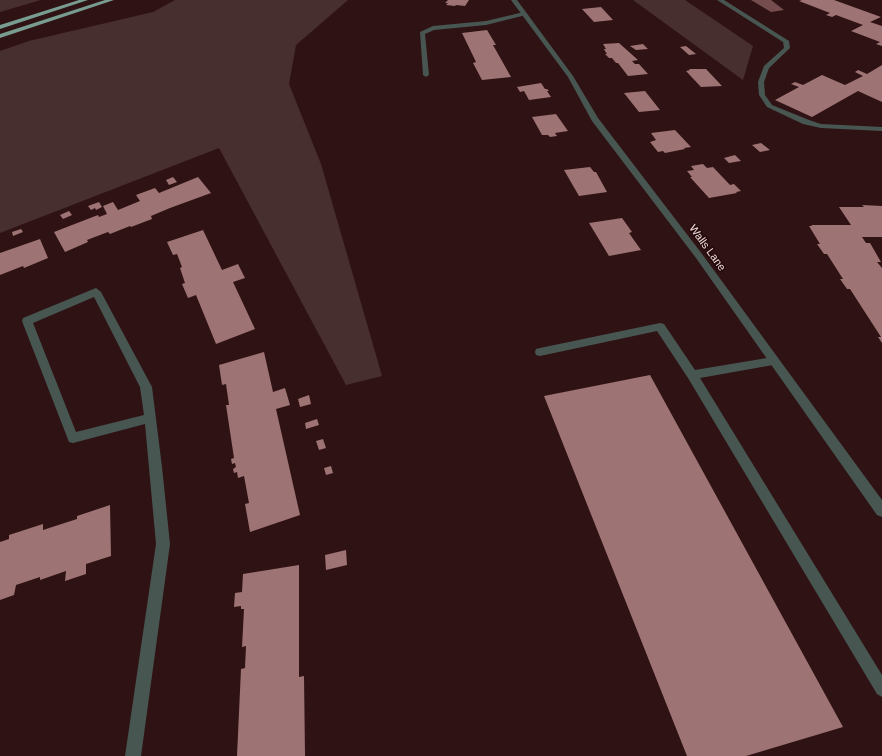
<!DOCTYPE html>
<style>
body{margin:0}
canvas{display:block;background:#2f1214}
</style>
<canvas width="882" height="756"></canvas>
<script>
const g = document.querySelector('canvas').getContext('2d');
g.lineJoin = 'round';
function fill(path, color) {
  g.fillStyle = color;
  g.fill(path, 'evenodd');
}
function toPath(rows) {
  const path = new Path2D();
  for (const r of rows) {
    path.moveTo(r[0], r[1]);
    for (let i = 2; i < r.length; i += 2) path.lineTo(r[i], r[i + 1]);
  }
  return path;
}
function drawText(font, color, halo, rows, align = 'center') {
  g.font = font + ' Arial,sans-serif';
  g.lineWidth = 3;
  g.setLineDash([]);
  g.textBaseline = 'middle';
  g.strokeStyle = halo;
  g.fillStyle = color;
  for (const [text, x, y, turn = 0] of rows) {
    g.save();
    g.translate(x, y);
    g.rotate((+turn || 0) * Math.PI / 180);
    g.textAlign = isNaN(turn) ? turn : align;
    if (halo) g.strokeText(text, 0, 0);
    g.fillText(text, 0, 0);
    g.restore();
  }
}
const green = toPath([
 [0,0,41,0,0,12],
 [175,0,348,0,296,45,289,84,321,164,382,376,346,385,219,148,0,233,0,51,29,41,153,12],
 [633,0,685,0,753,46,743,80]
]);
const water = toPath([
 [751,0,771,0,784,10,771,12]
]);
const building = toPath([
 [448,0,469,0,465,6,456,5,455,6,446,5,448,3,445,3],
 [802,0,834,0,881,17,870,22,882,26,882,46,876,44,880,42,851,31,863,25,836,15,832,17,826,15,830,13,799,1],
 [601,7,613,20,594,22,582,9],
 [487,30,496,45,493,45,511,77,482,80,473,63,476,62,462,33],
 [619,43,638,60,632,61,635,64,639,64,648,74,628,76,618,63,616,63,612,58,609,58,605,54,607,54,605,51,604,49,606,49,603,44],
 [643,44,648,49,636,50,630,46],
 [686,46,696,54,689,55,680,47],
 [882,65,882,102,858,91,812,117,775,100,799,87,791,84,795,82,803,85,822,75,845,85,863,76,855,72,858,70,867,74],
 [689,69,706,69,722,86,701,87,686,71,690,70],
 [541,83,545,89,547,89,549,91,547,91,551,97,529,100,524,91,520,92,517,87],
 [645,91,660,110,639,112,624,93],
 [556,114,568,131,555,133,557,136,550,137,548,135,542,135,532,117],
 [675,130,691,147,684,148,685,149,665,153,663,151,658,152,650,142,656,140,651,133],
 [761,143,770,150,760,152,752,145],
 [735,155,741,161,729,163,724,158],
 [703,164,707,168,713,167,730,185,734,184,741,191,736,192,737,193,709,198,690,177,692,177,687,171,694,170,691,166],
 [590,167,594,172,596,172,607,192,579,196,564,170],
 [173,177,177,182,169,185,166,180],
 [198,177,211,193,170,208,151,216,152,219,131,227,130,226,110,234,108,232,87,240,88,242,65,252,54,232,98,215,99,217,107,214,103,206,113,202,118,210,140,201,136,195,155,188,159,193],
 [99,202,102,207,96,210,95,208,91,210,88,206],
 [862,205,882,206,882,237,862,237,866,243,870,243,881,262,877,262,882,268,882,343,878,337,881,337,850,289,847,289,840,279,843,279,827,254,824,254,817,244,820,244,809,226,812,226,811,225,851,225,839,207,864,207],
 [69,211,72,215,63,219,60,215],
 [622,218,632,232,629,233,641,250,609,256,589,223],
 [21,229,23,232,13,236,12,232],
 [203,230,222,270,238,264,245,278,233,282,255,329,216,344,196,295,188,298,182,284,185,283,180,268,182,267,177,254,173,255,167,242],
 [40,239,48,258,24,268,23,266,0,275,0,253],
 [264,352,273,392,285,388,290,405,276,409,300,515,250,532,245,504,249,503,244,476,238,478,237,472,234,473,233,469,236,467,235,463,232,464,231,459,234,458,226,405,229,405,226,384,222,385,219,365],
 [650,375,843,727,746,756,687,756,544,396],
 [309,395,311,404,300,407,298,399],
 [317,419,319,425,306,429,305,423],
 [323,439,326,448,319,450,316,441],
 [331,466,333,473,326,475,324,468],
 [110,505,111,556,86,564,86,574,65,581,66,571,40,580,40,577,16,585,14,595,0,600,0,542,9,539,9,535,43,524,43,530,77,519,77,516],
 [346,550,347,565,326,570,325,555],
 [299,565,299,677,304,676,305,756,237,756,241,669,245,668,246,646,242,647,244,609,241,609,241,606,234,607,235,593,242,592,243,574]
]);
const service = toPath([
 [717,0,724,0,789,41,790,48,769,68,764,82,765,95,772,105,809,120,821,124,882,127,882,131,821,128,803,124,767,107,759,95,758,82,764,66,784,48,783,42,717,0],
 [524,12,527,14,526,15,486,25,434,30,425,34,429,75,426,77,423,75,420,32,433,26,486,21,524,12],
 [96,288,101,292,152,387,162,467,170,544,141,756,125,756,156,544,145,424,73,443,69,442,22,321,23,318,96,288],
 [94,297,140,387,144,415,76,432,33,323,94,297],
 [660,323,664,324,695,370,773,357,777,358,778,361,777,364,773,365,700,378,882,675,882,697,877,694,688,378,657,331,540,356,536,355,535,352,536,349,540,348,660,323]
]);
const minor = toPath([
 [511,0,517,0,573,76,598,118,702,254,882,500,882,517,877,515,696,258,592,121,568,77,511,0]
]);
const trunk = toPath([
 [79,0,88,0,0,29,0,25,79,0],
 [105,0,114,0,0,38,0,34,105,0]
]);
const streetNames = [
 ["Walls Lane",707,248,54]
];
fill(green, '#472e2f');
fill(water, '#754d4e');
fill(building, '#9e7374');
fill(service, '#475651');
fill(minor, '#475651');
fill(trunk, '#789c90');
drawText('11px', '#efdada', '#24090b', streetNames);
</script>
